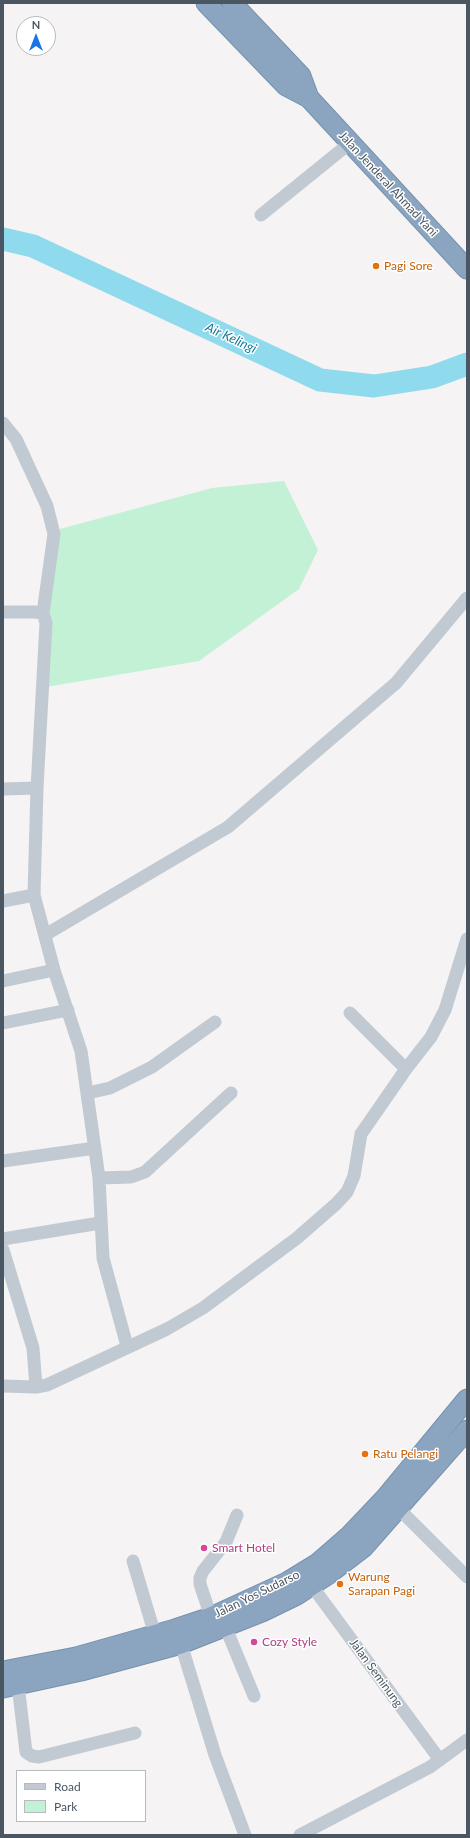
<!DOCTYPE html>
<style>
body{margin:0}
#map{position:relative;width:470px;height:1838px;overflow:hidden;background:#f5f3f3;font-family:Lato,sans-serif}
canvas{display:block}
.frame{position:absolute;inset:0;border:4px solid #4a5661;pointer-events:none}
.legend{position:absolute;left:16px;top:1770px;width:130px;height:52px;box-sizing:border-box;background:#fff;border:1px solid #b7bbc0;margin:0;padding:5px 7px;list-style:none;font-size:12px;color:#4a5661}
.legend li{display:flex;align-items:center;gap:8px;height:20px}
.legend b{width:20px;border:1px solid #b7bbc0}
.north{position:absolute;left:16px;top:16px;width:40px;height:40px;box-sizing:border-box;background:#fff;border:1px solid #b7bbc0;border-radius:50%;rotate:0deg;font-size:11px;font-weight:700;line-height:16px;text-align:center;color:#4a5661}
.north::after{content:'';display:block;margin:auto;width:14px;height:18px;background:#1a73e8;clip-path:polygon(50% 0,100% 100%,50% 72%,0 100%)}
</style>
<div id="map">
<canvas width="470" height="1838"></canvas>
<div class="frame"></div>
<ul class="legend">
<li><b style="height:5px;background:#c1cad2"></b>Road</li>
<li><b style="height:11px;background:#c3f1d5"></b>Park</li>
</ul>
<div class="north">N</div>
</div>
<script>
const g = document.querySelector('canvas').getContext('2d');
g.lineJoin = 'round';
function fill(path, color) {
  g.fillStyle = color;
  g.fill(path, 'evenodd');
}
function toPath(rows) {
  const path = new Path2D();
  for (const r of rows) {
    path.moveTo(r[0], r[1]);
    for (let i = 2; i < r.length; i += 2) path.lineTo(r[i], r[i + 1]);
  }
  return path;
}
function trace(path, color, width, dash) {
  g.strokeStyle = color;
  g.lineWidth = width;
  g.lineCap = dash ? 'butt' : 'round';
  g.setLineDash(dash || []);
  g.stroke(path);
}
function drawText(font, color, halo, rows, align = 'center') {
  g.font = font + ' Lato,sans-serif';
  g.lineWidth = 3;
  g.setLineDash([]);
  g.textBaseline = 'middle';
  g.strokeStyle = halo;
  g.fillStyle = color;
  for (const [text, x, y, turn = 0] of rows) {
    g.save();
    g.translate(x, y);
    g.rotate((+turn || 0) * Math.PI / 180);
    g.textAlign = isNaN(turn) ? turn : align;
    if (halo) g.strokeText(text, 0, 0);
    g.fillText(text, 0, 0);
    g.restore();
  }
}
const green = toPath([
 [284,481,318,550,299,589,199,661,46,687,47,612,60,529,212,488]
]);
const river = toPath([
 [3,239,33,246,320,380,374,386,432,377,467,364]
]);
const minor = toPath([
 [261,215,350,143],
 [3,423,16,439,47,506,54,534,43,613,46,623,37,788,34,895,54,970,81,1051,99,1178,103,1258,127,1346],
 [3,612,34,612,43,613],
 [3,789,37,788],
 [3,901,34,895],
 [45,935,228,827,396,683,467,598],
 [3,981,54,970],
 [350,1013,406,1069],
 [3,1023,68,1010],
 [88,1093,110,1088,152,1067,215,1022],
 [3,1161,95,1148],
 [99,1178,131,1177,145,1172,231,1093],
 [3,1239,100,1223],
 [3,1250,33,1348,36,1387],
 [3,1386,36,1387,47,1385,167,1329,203,1308,297,1238,336,1204,347,1192,354,1176,361,1134,406,1069,431,1037,445,1010,467,939],
 [399,1509,467,1577],
 [133,1561,155,1635],
 [312,1586,440,1760],
 [211,1617,200,1584,200,1578,203,1571,226,1542,237,1515],
 [225,1626,254,1696],
 [181,1644,215,1755,245,1835],
 [18,1685,26,1752,32,1756,39,1757,135,1733],
 [300,1835,430,1767,467,1740]
]);
const highway = toPath([
 [206,3,286,86,309,98,467,269],
 [232,3,301,76,309,98],
 [3,1671,76,1657,175,1629,211,1617,287,1582,318,1563,349,1536,386,1497,467,1399],
 [3,1688,81,1671,181,1644,262,1612,297,1595,329,1574,363,1548,467,1430]
]);
const markers = [
 [376,266,4,"#e8710a"],
 [365,1454,4,"#e8710a"],
 [204,1548,4,"#d1479c"],
 [340,1584,4,"#e8710a"],
 [254,1642,4,"#d1479c"]
];
const streetNames = [
 ["Jalan Jenderal Ahmad Yani",388,184,47],
 ["Jalan Yos Sudarso",257,1594,-26],
 ["Jalan Seminung",376,1673,54]
];
const foodNames = [
 ["Pagi Sore",384,266],
 ["Ratu Pelangi",373,1454],
 ["Warung",348,1577],
 ["Sarapan Pagi",348,1591]
];
const hotelNames = [
 ["Smart Hotel",212,1548],
 ["Cozy Style",262,1642]
];
const waterNames = [
 ["Air Kelingi",231,338,25]
];
fill(green, '#c3f1d5');
trace(river, '#90daee', 23);
trace(highway, '#7690ad', 21);
trace(minor, '#c1cad2', 13);
trace(highway, '#8ba5c1', 19);
for (const [x, y, r, color] of markers) {
  const dot = new Path2D();
  dot.arc(x, y, r, 0, 2 * Math.PI);
  g.fillStyle = color;
  g.fill(dot);
  trace(dot, '#fff', 1.5);
}
drawText('12px', '#4a5661', '#fff', streetNames);
drawText('12px', '#c56008', '#fff', foodNames, 'left');
drawText('12px', '#b23c85', '#fff', hotelNames, 'left');
drawText('italic 13px', '#0c7c9b', '#fff', waterNames);
</script>
